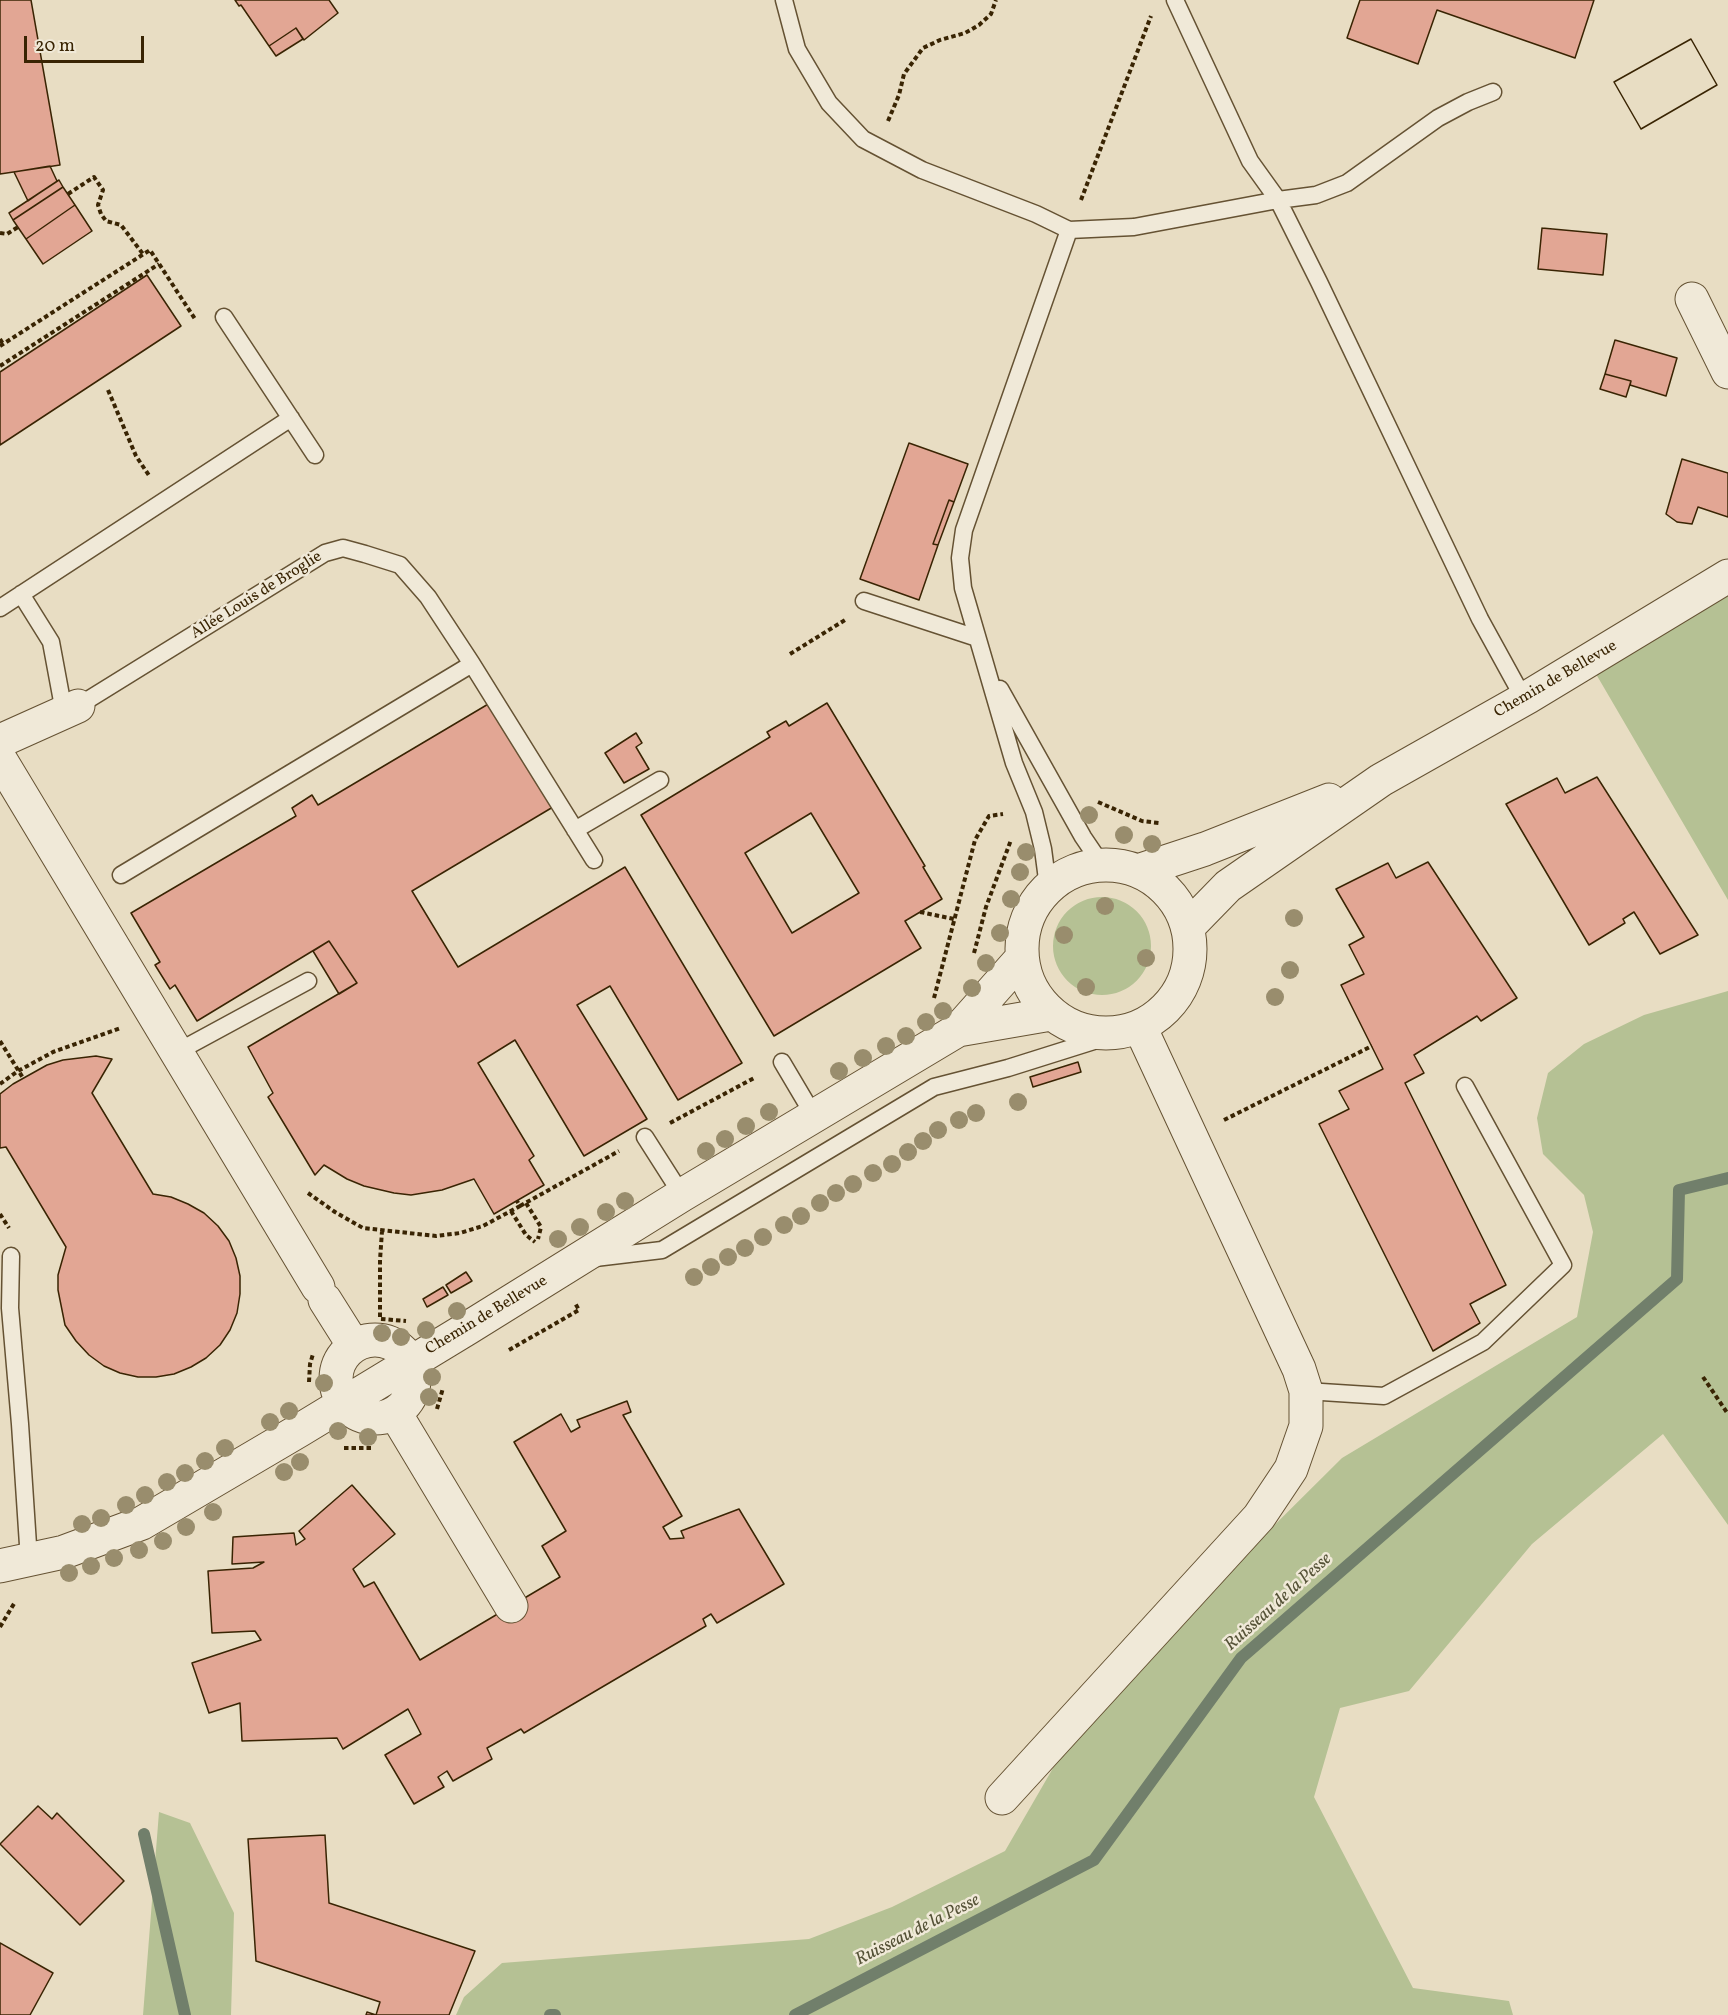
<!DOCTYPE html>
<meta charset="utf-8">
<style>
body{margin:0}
#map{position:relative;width:1728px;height:2015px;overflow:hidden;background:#e8ddc3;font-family:Vollkorn,serif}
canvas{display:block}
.scale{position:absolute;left:24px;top:36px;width:120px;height:27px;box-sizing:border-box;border:3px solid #392403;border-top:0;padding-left:8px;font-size:18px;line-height:21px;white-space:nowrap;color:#392403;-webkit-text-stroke:4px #f0e9d8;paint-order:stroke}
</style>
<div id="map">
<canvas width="1728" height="2015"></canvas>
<div class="scale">20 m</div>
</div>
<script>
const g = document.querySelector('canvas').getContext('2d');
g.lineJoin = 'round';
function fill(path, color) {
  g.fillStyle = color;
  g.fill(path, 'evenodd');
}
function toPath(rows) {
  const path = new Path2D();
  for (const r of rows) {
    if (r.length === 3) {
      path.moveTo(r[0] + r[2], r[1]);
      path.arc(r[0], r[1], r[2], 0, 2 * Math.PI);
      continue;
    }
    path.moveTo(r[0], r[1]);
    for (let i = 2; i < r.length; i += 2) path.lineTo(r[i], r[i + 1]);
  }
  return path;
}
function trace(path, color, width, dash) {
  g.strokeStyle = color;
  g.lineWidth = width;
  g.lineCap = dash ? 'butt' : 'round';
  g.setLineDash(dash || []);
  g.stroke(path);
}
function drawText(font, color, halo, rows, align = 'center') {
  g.font = font + ' Vollkorn,serif';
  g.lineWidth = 5;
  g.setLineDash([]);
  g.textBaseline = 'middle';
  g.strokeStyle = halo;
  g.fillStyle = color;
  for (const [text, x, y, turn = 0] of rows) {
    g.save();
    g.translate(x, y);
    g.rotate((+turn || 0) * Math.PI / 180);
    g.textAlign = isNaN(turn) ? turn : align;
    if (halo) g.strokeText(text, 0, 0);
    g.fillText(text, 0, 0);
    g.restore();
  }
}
const green = toPath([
 [1728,596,1728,900,1596,674],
 [1102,946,49],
 [1728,991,1728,1525,1663,1434,1532,1544,1409,1691,1340,1708,1314,1797,1413,1988,1509,2001,1513,2015,456,2015,464,1997,502,1963,809,1939,892,1907,1005,1851,1060,1756,1187,1612,1342,1458,1577,1317,1593,1232,1584,1195,1543,1154,1537,1118,1548,1073,1584,1044,1644,1015],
 [159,1812,190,1823,234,1913,231,2015,143,2015]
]);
const stream = toPath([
 [144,1834,185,2015],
 [550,2015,555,2015],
 [795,2015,1094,1860,1241,1658,1677,1279,1679,1190,1728,1178]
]);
const building = toPath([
 [0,0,31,0,60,165,0,174,0,0],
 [235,0,329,0,338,13,304,40,296,28,269,46,241,5,239,6,235,0],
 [1360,0,1594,0,1575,58,1437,10,1418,64,1347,38,1360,0],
 [296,28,303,39,276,56,269,46,296,28],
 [1691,39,1717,85,1641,129,1614,82,1691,39],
 [1691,39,1717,85,1641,129,1614,82,1691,39],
 [50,166,57,181,28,201,14,172,50,166],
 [59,180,63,187,13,220,9,213,59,180],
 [63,187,75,205,26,239,13,220,63,187],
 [75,205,92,231,43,264,26,239,75,205],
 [1542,228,1607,234,1603,275,1538,269,1542,228],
 [147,275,181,326,0,445,0,372,147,275],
 [1615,340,1677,358,1666,396,1630,385,1631,381,1605,374,1615,340],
 [1605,374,1631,381,1626,397,1600,389,1605,374],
 [909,443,968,464,954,502,949,500,933,544,938,545,919,600,860,579,909,443],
 [1682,459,1728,473,1728,517,1698,507,1692,524,1677,522,1666,514,1682,459],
 [949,500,954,502,938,545,933,544,949,500],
 [490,703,553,807,412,891,458,967,625,867,742,1063,678,1100,610,986,577,1005,647,1119,584,1156,515,1040,478,1063,534,1156,529,1160,544,1185,494,1214,474,1179,442,1190,411,1195,394,1193,364,1186,347,1179,324,1165,315,1175,268,1097,273,1093,248,1047,357,983,329,941,197,1021,175,985,170,989,155,965,160,962,131,913,296,816,292,808,312,795,318,805,490,703],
 [827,703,925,866,923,867,942,899,905,921,921,948,774,1036,641,815,770,737,767,732,786,721,789,726,827,703],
 [811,813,859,893,792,933,745,853,811,813],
 [636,733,642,743,636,747,649,769,624,783,605,753,636,733],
 [1597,777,1698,935,1660,954,1634,912,1623,919,1625,923,1589,945,1506,804,1557,778,1565,793,1597,777],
 [1428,862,1517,998,1481,1021,1477,1016,1414,1055,1424,1073,1405,1083,1506,1285,1470,1304,1480,1323,1433,1351,1319,1124,1349,1109,1339,1091,1383,1069,1341,985,1364,974,1349,945,1364,937,1336,889,1388,863,1396,878,1428,862],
 [329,941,357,983,339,994,313,951,329,941],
 [96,1056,112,1059,92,1093,153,1194,171,1197,188,1204,204,1213,218,1226,229,1241,236,1258,240,1276,240,1294,237,1313,230,1330,220,1345,206,1358,191,1367,174,1374,156,1377,138,1377,120,1373,104,1366,89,1355,76,1341,65,1325,58,1290,58,1275,66,1247,6,1147,0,1148,0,1094,13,1084,47,1065,63,1060,96,1056],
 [1078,1062,1081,1072,1033,1087,1030,1077,1078,1062],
 [466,1272,472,1281,451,1293,446,1285,466,1272],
 [443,1287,448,1295,427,1307,423,1299,443,1287],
 [627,1401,631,1412,623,1415,682,1516,663,1527,670,1539,684,1538,681,1531,739,1509,784,1584,717,1623,711,1614,703,1619,706,1626,524,1733,521,1729,487,1748,492,1759,453,1781,447,1771,438,1777,444,1787,414,1804,385,1755,421,1734,408,1709,343,1749,337,1738,242,1741,240,1703,209,1713,192,1663,261,1640,255,1631,212,1633,208,1571,253,1568,264,1562,232,1564,233,1537,294,1533,296,1545,305,1539,299,1531,352,1485,395,1534,353,1569,364,1587,374,1582,420,1660,560,1577,542,1546,566,1531,514,1442,561,1414,571,1432,580,1427,577,1420,627,1401],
 [38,1806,52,1819,57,1813,124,1881,80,1925,0,1844,38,1806],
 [325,1835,329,1903,475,1951,449,2015,366,2015,367,2012,376,2015,380,2002,256,1961,248,1839,325,1835],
 [0,1943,53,1973,30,2015,0,2015,0,1943]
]);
const path = toPath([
 [888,121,899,95,904,74,923,48,940,40,965,33,979,25,991,14,996,0],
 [68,194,94,177,103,190,98,205,101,214,106,221,121,225,143,254],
 [1081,200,1151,16],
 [0,233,7,234,18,227],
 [0,339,3,344],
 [0,346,150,250,195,319],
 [0,366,159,264],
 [108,390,136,456,150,477],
 [790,654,845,620],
 [1098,802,1142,821,1159,823],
 [920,912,954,919],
 [974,953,986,907,1011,840],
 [934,998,975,840,989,816,1003,814],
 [0,1041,23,1078],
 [0,1084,18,1071,53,1052,121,1028],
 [1224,1120,1372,1046],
 [670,1123,756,1077],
 [308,1193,335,1212,363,1228,436,1236,460,1233,483,1226,520,1206,517,1201],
 [526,1203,541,1227,538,1239],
 [520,1206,619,1151],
 [511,1211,526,1235,535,1242],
 [0,1214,9,1228],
 [380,1317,380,1260,382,1231],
 [381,1319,406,1321],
 [509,1350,579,1310,575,1303],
 [1703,1377,1728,1414],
 [309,1382,310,1364,313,1354],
 [437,1409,443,1388],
 [344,1448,373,1448],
 [0,1627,15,1602]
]);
const lane = toPath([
 [784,0,797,49,829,103,863,139,922,170,1036,214,1069,230],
 [1175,0,1250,161,1278,200,1316,195,1347,183,1438,118,1468,102,1493,92],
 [224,317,315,455],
 [21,594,51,642,64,712],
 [864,601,977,638],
 [0,608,291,418],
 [1000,689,1083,837,1102,865],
 [78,706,325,553,343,548,365,554,400,565,428,597,472,664,594,860],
 [575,830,660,780],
 [121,875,472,664],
 [1048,887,1043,849,1034,812,1014,763,963,588,960,558,964,530,1069,230,1134,227,1278,200,1319,282,1480,619,1524,699],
 [177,1052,308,981],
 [782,1062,814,1116],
 [645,1137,682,1195],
 [11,1256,10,1308,20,1424,29,1560],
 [595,1258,662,1250,934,1087,1008,1068,1116,1034],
 [1306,1391,1384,1396,1483,1342,1563,1265,1465,1086]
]);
const street = toPath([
 [1692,299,1728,372],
 [0,741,78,706],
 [0,759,318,1287],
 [1106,949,84],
 [1138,871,1205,849,1329,800],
 [1188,927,1228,886,1381,780,1528,697,1728,576],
 [958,1030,1051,1014],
 [325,1300,354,1346],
 [375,1379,39],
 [395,1413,511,1606],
 [0,1566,64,1552,142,1523,300,1430,468,1328,682,1195,958,1030,1021,959],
 [1002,1798,1259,1517,1291,1469,1306,1426,1306,1391,1299,1369,1140,1027]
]);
const trees = [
 [1089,815],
 [1124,835],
 [1152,844],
 [1026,852],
 [1020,872],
 [1011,899],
 [1105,906],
 [1294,918],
 [1000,933],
 [1064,935],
 [1146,958],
 [986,963],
 [1290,970],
 [1086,987],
 [972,988],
 [1275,997],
 [943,1011],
 [926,1022],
 [906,1036],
 [886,1046],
 [863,1058],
 [839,1071],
 [1018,1102],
 [769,1112],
 [976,1113],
 [959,1120],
 [746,1126],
 [938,1130],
 [725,1139],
 [923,1141],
 [706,1151],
 [908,1152],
 [892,1164],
 [873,1173],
 [853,1184],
 [836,1193],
 [625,1201],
 [820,1203],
 [606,1212],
 [801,1216],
 [784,1225],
 [580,1227],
 [763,1237],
 [558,1239],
 [745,1248],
 [728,1257],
 [711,1267],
 [694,1277],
 [457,1311],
 [426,1330],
 [382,1333],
 [401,1337],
 [432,1377],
 [324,1383],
 [429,1397],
 [289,1411],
 [270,1422],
 [338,1431],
 [368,1437],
 [225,1448],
 [205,1461],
 [300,1462],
 [284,1472],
 [185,1473],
 [167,1482],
 [145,1495],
 [126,1505],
 [213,1512],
 [101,1518],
 [82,1524],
 [186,1527],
 [163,1541],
 [139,1550],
 [114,1558],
 [91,1566],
 [69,1573]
];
const streetNames = [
 ["Allée Louis de Broglie",257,596,-32],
 ["Chemin de Bellevue",1556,680,-30],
 ["Chemin de Bellevue",487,1316,-31]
];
const waterNames = [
 ["Ruisseau de la Pesse",1279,1603,-42],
 ["Ruisseau de la Pesse",918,1931,-27]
];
fill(green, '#b5c194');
trace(stream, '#717f6b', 12);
fill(building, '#e2a694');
trace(building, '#392403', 1.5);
trace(lane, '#655233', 19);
trace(street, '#655233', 35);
trace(path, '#392403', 4, [4.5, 3]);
trace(lane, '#f0e9d8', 16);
trace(street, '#f0e9d8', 33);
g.fillStyle = '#998d6d';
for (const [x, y] of trees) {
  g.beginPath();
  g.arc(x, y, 9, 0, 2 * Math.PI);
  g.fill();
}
drawText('16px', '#392403', '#f0e9d8', streetNames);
drawText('italic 18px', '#555237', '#f0e9d8', waterNames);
</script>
